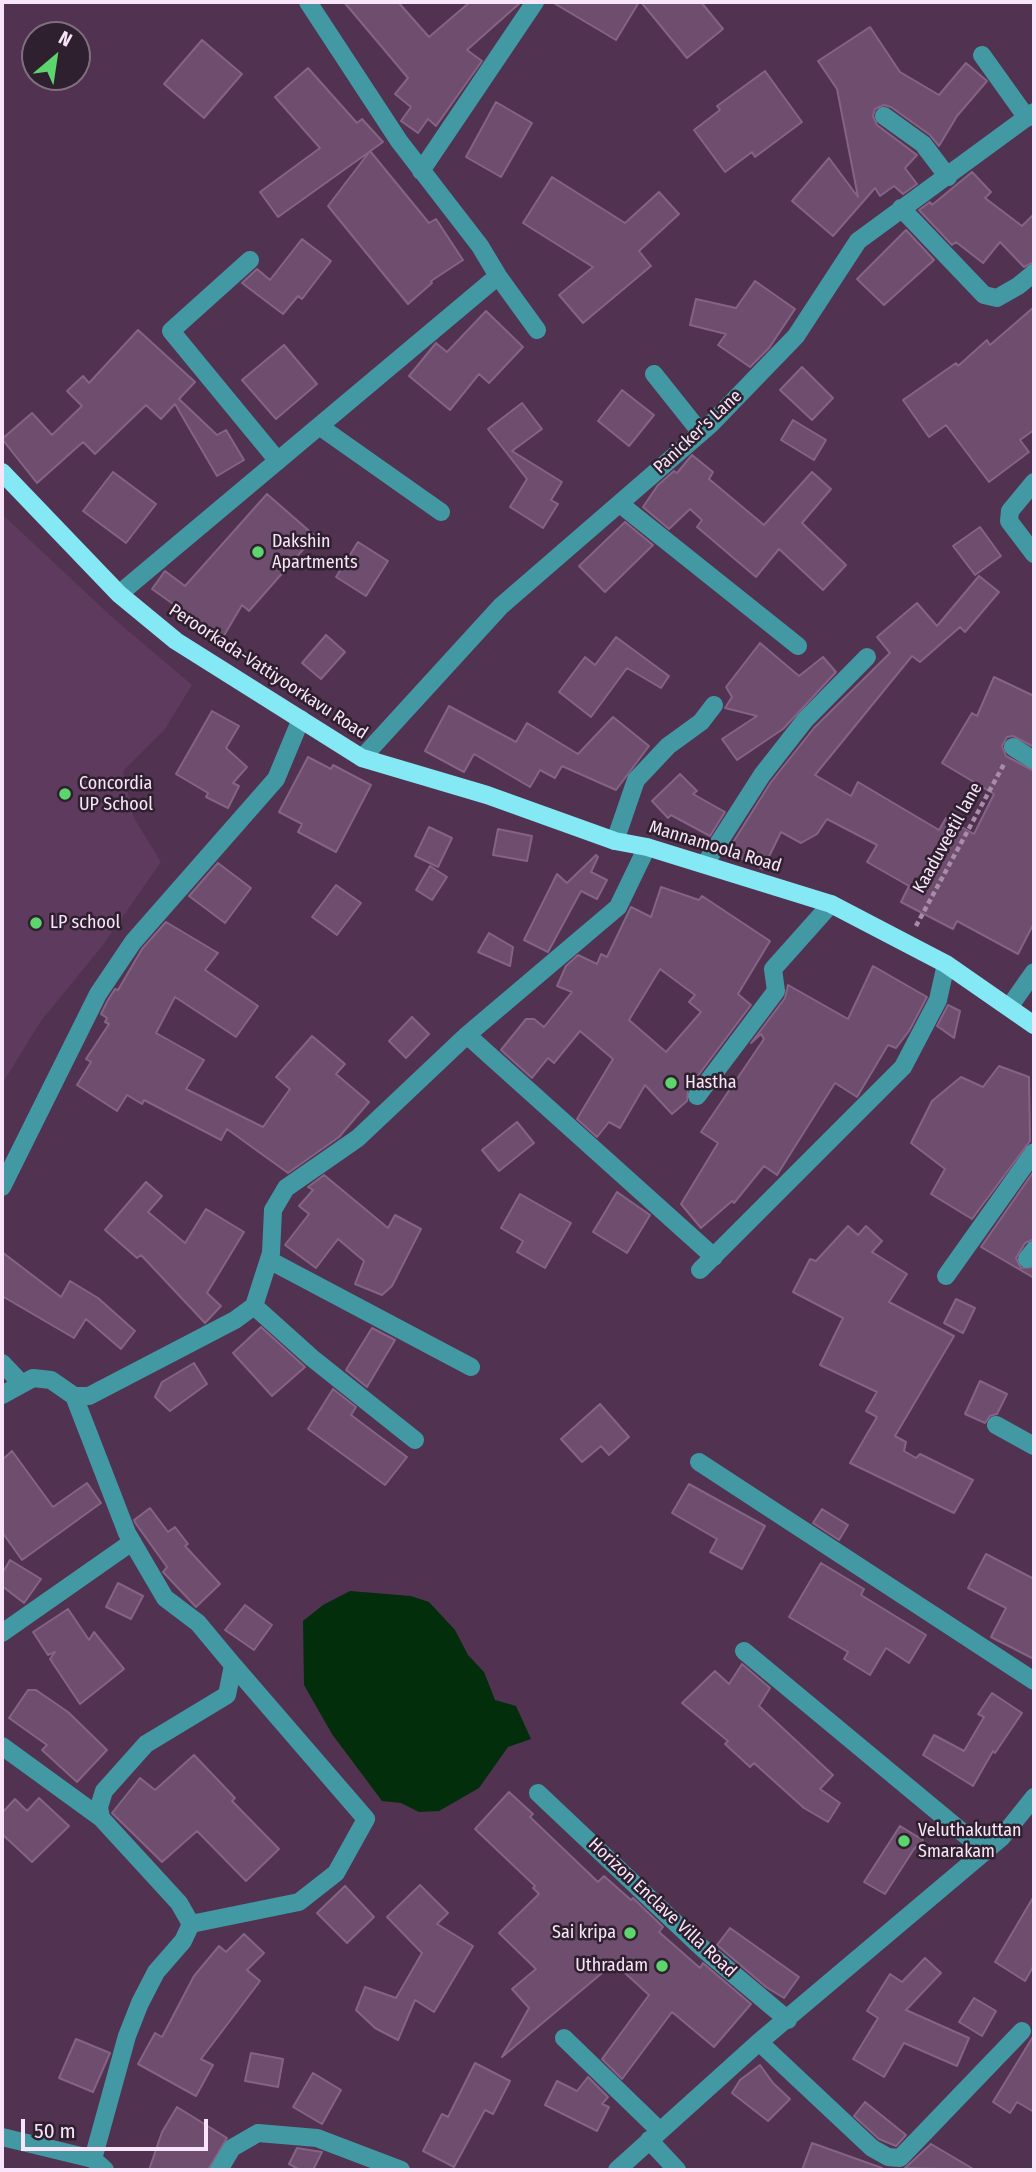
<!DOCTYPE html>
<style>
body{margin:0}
#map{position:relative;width:1036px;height:2172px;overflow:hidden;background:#513251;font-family:"Fira Sans Condensed",sans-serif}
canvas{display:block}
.frame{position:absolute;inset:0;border:4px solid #f9e5f9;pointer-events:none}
.north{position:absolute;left:21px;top:21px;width:70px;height:70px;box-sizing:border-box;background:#2e202e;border:2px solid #7f6f7f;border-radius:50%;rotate:29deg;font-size:19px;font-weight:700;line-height:28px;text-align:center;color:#f9e5f9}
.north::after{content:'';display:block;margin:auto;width:24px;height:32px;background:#5cd56d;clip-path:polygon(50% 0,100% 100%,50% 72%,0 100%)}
.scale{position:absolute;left:21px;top:2119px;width:187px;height:32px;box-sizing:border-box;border:4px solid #f9e5f9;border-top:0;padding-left:9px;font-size:21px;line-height:24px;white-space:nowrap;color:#f9e5f9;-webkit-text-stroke:5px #2e202e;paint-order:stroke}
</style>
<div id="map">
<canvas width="1036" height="2172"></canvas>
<div class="frame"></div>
<div class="north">N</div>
<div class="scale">50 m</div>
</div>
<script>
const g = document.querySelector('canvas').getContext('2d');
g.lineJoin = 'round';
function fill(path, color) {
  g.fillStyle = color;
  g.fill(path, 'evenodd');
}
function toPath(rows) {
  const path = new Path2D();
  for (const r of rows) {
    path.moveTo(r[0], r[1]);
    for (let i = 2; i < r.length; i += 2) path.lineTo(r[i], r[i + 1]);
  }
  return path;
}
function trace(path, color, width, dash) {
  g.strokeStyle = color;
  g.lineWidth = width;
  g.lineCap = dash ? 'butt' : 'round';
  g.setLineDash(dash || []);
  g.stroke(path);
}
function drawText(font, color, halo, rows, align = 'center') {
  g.font = font + ' "Fira Sans Condensed",sans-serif';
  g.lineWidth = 5;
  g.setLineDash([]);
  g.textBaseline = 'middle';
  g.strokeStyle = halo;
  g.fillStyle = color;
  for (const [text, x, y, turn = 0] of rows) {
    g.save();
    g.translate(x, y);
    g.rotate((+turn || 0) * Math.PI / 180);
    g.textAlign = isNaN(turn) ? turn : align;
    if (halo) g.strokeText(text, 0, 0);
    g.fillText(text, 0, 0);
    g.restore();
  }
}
const built = toPath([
 [2,514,111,616,192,685,165,729,123,771,134,818,161,862,103,945,41,1021,2,1084]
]);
const water = toPath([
 [350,1591,411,1596,429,1602,455,1630,468,1655,484,1672,495,1700,516,1706,531,1739,508,1747,479,1788,439,1811,419,1812,401,1803,382,1801,332,1734,304,1685,303,1621,323,1605]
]);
const building = toPath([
 [344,2,398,2,429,37,470,2,521,2,467,50,482,61,436,126,428,119,418,133,401,121,411,107,395,94,408,78,344,2],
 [552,2,639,2,616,40,552,2],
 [641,2,701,2,723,29,687,58,641,2],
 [870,27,900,72,939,95,966,63,987,81,957,116,939,146,930,135,891,107,884,105,875,109,873,116,877,125,917,155,905,168,917,184,903,194,894,186,880,196,875,188,833,236,792,201,829,158,858,197,837,89,818,61,870,27],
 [202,40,242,74,204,118,164,84,202,40],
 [308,68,357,123,362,119,383,142,278,217,260,192,320,148,275,97,308,68],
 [765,71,802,122,755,157,752,152,725,172,694,130,720,110,717,106,765,71],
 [496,102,532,123,501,177,466,157,496,102],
 [370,151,429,223,436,219,463,260,431,281,432,283,408,304,328,206,370,151],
 [972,172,991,192,985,198,1022,226,1034,214,1034,262,1024,267,1000,242,983,263,956,242,952,245,919,210,930,202,932,205,972,172],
 [552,177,625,223,659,192,679,214,639,251,651,266,583,323,559,295,593,267,523,223,552,177],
 [906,230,934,260,884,305,857,279,906,230],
 [302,239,331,261,302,299,298,296,283,314,242,283,257,269,270,280,302,239],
 [755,281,795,309,769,348,750,367,718,345,726,334,690,325,696,299,736,308,755,281],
 [1034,307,1034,430,1020,440,1029,452,989,482,946,425,929,437,903,400,956,363,958,366,987,340,990,345,1034,307],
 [486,311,523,347,489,383,479,374,450,410,409,376,436,343,447,352,486,311],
 [138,330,195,382,179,399,217,435,226,430,244,460,217,476,175,404,161,419,146,405,95,454,83,442,37,483,2,439,32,413,52,435,82,406,67,391,83,376,89,383,138,330],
 [284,345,317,384,276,419,242,380,284,345],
 [802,367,833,398,812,420,780,390,802,367],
 [622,390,654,415,629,446,598,421,622,390],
 [522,403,542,429,512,451,562,482,551,500,558,504,543,528,510,507,527,479,488,429,522,403],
 [793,420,826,440,814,460,781,440,793,420],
 [692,455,713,472,709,479,764,525,812,472,831,489,802,523,846,565,823,590,779,549,756,577,697,527,702,520,690,509,669,529,643,507,658,485,674,471,677,473,692,455],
 [113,472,156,504,126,543,83,511,113,472],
 [267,494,315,536,249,611,242,605,219,644,200,633,204,626,152,589,165,571,185,586,267,494],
 [625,522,653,545,605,592,579,566,625,522],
 [980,527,1001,556,975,575,953,546,980,527],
 [358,542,388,561,366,596,336,577,358,542],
 [979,576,999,592,965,632,960,627,920,662,912,656,815,775,851,796,858,782,939,830,946,818,974,834,994,794,942,763,972,713,977,716,994,677,1034,696,1034,747,1013,736,1007,737,1002,746,1006,756,1034,771,1034,923,1018,954,957,921,953,929,901,902,909,886,867,862,877,845,827,819,817,834,801,843,781,832,763,869,732,854,734,849,730,847,771,782,814,728,890,653,877,637,917,603,937,626,979,576],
 [326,635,345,652,321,679,302,663,326,635],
 [616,637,669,676,661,688,627,668,591,717,559,692,585,657,595,665,616,637],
 [760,643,799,676,823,657,836,672,783,729,737,760,722,739,757,716,725,708,732,697,726,687,760,643],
 [449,706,516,742,527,723,578,754,613,717,649,746,616,790,562,766,555,778,540,770,530,787,474,754,464,772,425,751,449,706],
 [212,711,239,726,226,748,247,767,233,783,239,786,228,808,206,797,208,793,176,774,212,711],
 [308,757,331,769,333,765,371,785,336,852,298,832,302,824,279,812,308,757],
 [680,774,697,791,693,794,725,812,710,836,671,815,668,818,652,801,680,774],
 [429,827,452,838,438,867,415,856,429,827],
 [498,829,532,836,527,861,493,855,498,829],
 [596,855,598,857,591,872,607,880,597,899,581,891,548,952,524,940,557,874,567,883,596,855],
 [218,863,251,888,225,923,189,896,218,863],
 [430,866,447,877,432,900,416,890,430,866],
 [336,885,361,903,337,935,312,917,336,885],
 [661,887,699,900,702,896,770,941,738,994,751,1005,688,1089,687,1101,672,1114,645,1085,620,1128,609,1122,597,1137,577,1119,613,1059,580,1031,554,1063,548,1058,532,1078,501,1050,526,1019,534,1019,544,1027,572,992,557,986,566,966,578,955,597,964,601,954,607,957,631,907,651,917,661,887],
 [660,969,695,995,689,1002,701,1012,666,1052,629,1020,660,969],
 [166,922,218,953,205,970,258,1006,236,1037,175,997,156,1033,204,1060,186,1089,263,1127,290,1089,276,1077,312,1036,345,1064,336,1074,369,1102,339,1137,288,1173,227,1129,221,1140,144,1100,142,1104,127,1095,117,1111,77,1085,91,1062,86,1059,109,1024,105,1022,107,1018,101,1014,108,1000,115,989,118,990,142,949,166,922],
 [489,933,513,947,510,966,478,952,489,933],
 [873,966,927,997,909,1031,896,1048,888,1045,857,1097,835,1083,777,1175,764,1166,734,1203,732,1201,701,1228,681,1204,718,1143,701,1132,764,1039,761,1034,751,1043,785,998,788,985,848,1019,873,966],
 [948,1005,960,1011,954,1038,937,1026,948,1005],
 [412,1017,429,1034,406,1058,389,1041,412,1017],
 [999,1066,1029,1077,1030,1141,972,1219,931,1194,945,1169,911,1143,932,1101,961,1077,983,1087,999,1066],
 [517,1122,534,1143,499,1171,482,1150,517,1122],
 [1034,1171,1034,1239,1025,1243,1016,1258,1021,1268,1034,1267,1034,1278,981,1247,1034,1171],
 [324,1175,388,1228,395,1215,421,1229,392,1286,382,1295,355,1284,364,1261,338,1239,316,1268,285,1245,309,1214,299,1206,313,1190,308,1187,324,1175],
 [146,1182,162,1196,148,1212,185,1243,206,1209,244,1232,207,1293,221,1306,205,1323,141,1255,137,1258,105,1230,146,1182],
 [617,1192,650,1215,627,1253,593,1232,617,1192],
 [520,1194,571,1223,545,1268,517,1252,523,1241,501,1228,520,1194],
 [848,1226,858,1235,866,1226,882,1241,872,1252,907,1274,889,1302,954,1336,895,1436,906,1442,904,1451,916,1458,920,1454,973,1480,954,1513,850,1463,877,1417,866,1411,877,1392,820,1365,843,1318,793,1292,810,1259,816,1261,848,1226],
 [2,1252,61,1297,70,1281,98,1298,135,1331,121,1349,86,1319,74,1338,2,1296,2,1252],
 [956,1299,975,1308,963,1333,944,1323,956,1299],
 [261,1327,305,1367,272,1396,233,1353,261,1327],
 [372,1328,395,1340,367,1387,346,1370,372,1328],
 [194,1363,207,1384,170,1411,155,1397,162,1382,194,1363],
 [980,1381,1007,1394,997,1414,990,1416,985,1423,965,1414,980,1381],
 [333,1389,356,1407,351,1415,407,1457,385,1485,308,1429,333,1389],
 [600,1404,629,1437,609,1455,601,1446,582,1462,561,1439,600,1404],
 [12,1451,53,1507,87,1483,101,1503,22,1560,2,1532,2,1460,12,1451],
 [689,1484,765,1526,742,1569,710,1552,717,1539,672,1513,689,1484],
 [150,1508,168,1532,175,1527,188,1544,185,1546,220,1584,196,1607,163,1572,167,1567,136,1524,134,1520,150,1508],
 [822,1509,848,1525,839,1540,813,1523,822,1509],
 [986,1554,1034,1579,1034,1659,991,1637,1006,1608,968,1588,986,1554],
 [10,1560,41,1579,24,1603,2,1586,2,1574,10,1560],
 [821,1563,864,1589,861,1595,926,1635,909,1663,886,1648,870,1675,844,1659,848,1652,789,1617,821,1563],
 [118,1583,143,1596,131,1619,106,1607,118,1583],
 [245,1605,272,1625,254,1650,225,1630,245,1605],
 [68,1609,89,1640,94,1632,124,1669,80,1704,50,1659,55,1652,48,1655,33,1632,68,1609],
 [742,1664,770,1688,759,1706,833,1775,820,1789,840,1803,828,1822,804,1808,754,1763,750,1767,725,1744,728,1741,682,1703,715,1671,729,1684,742,1664],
 [28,1690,36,1690,68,1712,107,1750,77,1782,42,1750,47,1745,9,1718,28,1690],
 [992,1693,1022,1713,995,1753,993,1751,973,1786,923,1755,934,1735,964,1751,984,1717,978,1714,992,1693],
 [194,1755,235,1798,232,1801,279,1849,246,1881,197,1831,162,1862,112,1813,140,1778,155,1790,194,1755],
 [509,1792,533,1814,530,1817,598,1882,604,1876,631,1900,633,1898,663,1927,659,1932,700,1968,703,1963,751,2004,714,2047,672,2012,622,2079,602,2059,649,1995,614,1963,502,2057,529,2008,512,1989,536,1969,499,1933,539,1894,533,1888,535,1886,475,1829,509,1792],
 [39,1798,69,1826,32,1862,2,1834,2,1813,15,1799,27,1811,39,1798],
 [900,1826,923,1840,914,1849,885,1894,864,1882,900,1826],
 [420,1885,448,1913,437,1924,473,1946,434,2012,415,2000,398,2040,375,2028,356,2010,365,1987,396,1998,422,1953,387,1917,420,1885],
 [345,1886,374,1917,347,1943,317,1913,345,1886],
 [1034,1896,1034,1965,1025,1981,995,1962,1034,1896],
 [730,1928,799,1977,784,1998,766,1987,717,1945,730,1928],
 [244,1934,264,1953,247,1970,260,1981,201,2059,213,2065,196,2096,138,2064,155,2033,162,2037,194,1976,219,1946,226,1952,244,1934],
 [925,1958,941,1973,906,2010,969,2038,957,2066,904,2043,884,2077,853,2059,878,2018,867,2011,890,1974,902,1982,925,1958],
 [974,1998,996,2011,982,2036,959,2022,974,1998],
 [1034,2035,1034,2112,1017,2102,1010,2113,993,2102,1034,2035],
 [76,2039,110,2053,93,2092,59,2078,76,2039],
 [251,2053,283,2059,278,2087,245,2081,251,2053],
 [475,2063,510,2081,493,2114,485,2110,454,2167,423,2151,442,2114,448,2117,475,2063],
 [760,2065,773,2083,790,2099,768,2121,732,2093,740,2080,760,2065],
 [313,2073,341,2090,322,2124,293,2107,313,2073],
 [588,2077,608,2097,602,2104,609,2107,597,2131,545,2105,557,2081,577,2091,588,2077],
 [865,2102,906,2135,896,2146,879,2139,854,2116,865,2102],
 [177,2107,227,2138,208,2170,149,2170,162,2132,177,2107],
 [812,2143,882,2168,881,2170,802,2170,812,2143],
 [931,2144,975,2170,905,2168,931,2144],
 [297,2148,322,2152,313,2170,300,2170,289,2164,297,2148]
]);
const path = toPath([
 [916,926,1004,764]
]);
const minor = toPath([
 [982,55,1027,118],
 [884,116,923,144,948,177],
 [421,171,535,2],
 [901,208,984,295,997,298,1018,286,1034,273],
 [250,260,171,331,278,461],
 [498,276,537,330],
 [654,374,701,433],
 [319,426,441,512],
 [1034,482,1010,511,1009,521,1034,554],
 [620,504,798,646],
 [119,594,498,276,480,246,399,141,308,2],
 [1013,747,1034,760],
 [362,758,501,606,710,425,796,336,858,241,1034,112],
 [615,841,636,780,668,746,701,722,714,705],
 [705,864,762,775,805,720,867,657],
 [1010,1006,1034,972],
 [467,1035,714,1257],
 [697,1096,776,991,773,969,831,904],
 [2,1187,98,994,133,942,276,779,301,719],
 [1027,1259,1034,1250],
 [269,1260,471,1367],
 [700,1270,903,1067,938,1000,946,964],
 [946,1276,1034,1152],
 [254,1306,312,1358,415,1440],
 [2,1363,20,1382],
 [2,1395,33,1378,51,1380,74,1396,89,1396,235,1320,254,1306,271,1253,273,1210,286,1188,358,1138,467,1035,618,907,647,847],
 [74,1396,127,1533,165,1598,198,1623,233,1665,227,1695,146,1744,104,1791,99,1807,101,1818],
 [996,1425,1034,1446],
 [699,1462,1034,1681],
 [2,1633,132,1542],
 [744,1651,985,1851],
 [2,1746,101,1818,179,1903,191,1924,183,1941,156,1972,140,2003,127,2036,93,2159],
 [538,1793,701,1947,788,2020],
 [191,1924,299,1902,336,1873,366,1819,233,1665],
 [564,2038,659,2130],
 [759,2042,872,2148,888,2157,900,2158,1022,2031],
 [2,2137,93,2159,105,2170],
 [649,2140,677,2170],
 [219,2170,232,2148,258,2133,317,2138,401,2170],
 [617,2170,759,2042,1002,1837,1034,1797]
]);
const major = toPath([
 [2,472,119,594,176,641,362,758,487,795,615,841,647,847,831,904,946,964,1034,1025]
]);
const markers = [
 [258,552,7,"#5cd56d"],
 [65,794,7,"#5cd56d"],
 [36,923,7,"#5cd56d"],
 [671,1083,7,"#5cd56d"],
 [904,1841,7,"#5cd56d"],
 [630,1933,7,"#5cd56d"],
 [662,1966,7,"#5cd56d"]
];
const streetNames = [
 ["Panicker's Lane",698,432,-43],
 ["Peroorkada-Vattiyoorkavu Road",268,672,33],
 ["Kaaduveetil lane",948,838,-61],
 ["Mannamoola Road",715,847,17],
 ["Horizon Enclave Villa Road",662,1908,43]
];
const poiNames = [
 ["Dakshin",272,542],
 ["Apartments",272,563],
 ["Concordia",79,784],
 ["UP School",79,805],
 ["LP school",50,923],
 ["Hastha",685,1083],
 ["Veluthakuttan",918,1831],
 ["Smarakam",918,1852],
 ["Sai kripa",616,1933,"right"],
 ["Uthradam",648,1966,"right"]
];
fill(built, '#5e3a5e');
fill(water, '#032e0b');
fill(building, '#6e4d6e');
trace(building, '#856385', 2);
trace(path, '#a78da7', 4.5, [5, 3.5]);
trace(minor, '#4299a4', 18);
trace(major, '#84e8f5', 18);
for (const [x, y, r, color] of markers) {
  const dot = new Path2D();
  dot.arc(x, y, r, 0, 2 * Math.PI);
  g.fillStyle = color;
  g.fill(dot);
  trace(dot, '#2e202e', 2.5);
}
drawText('18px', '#f9e5f9', '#2e202e', streetNames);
drawText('18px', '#f9e5f9', '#2e202e', poiNames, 'left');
</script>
